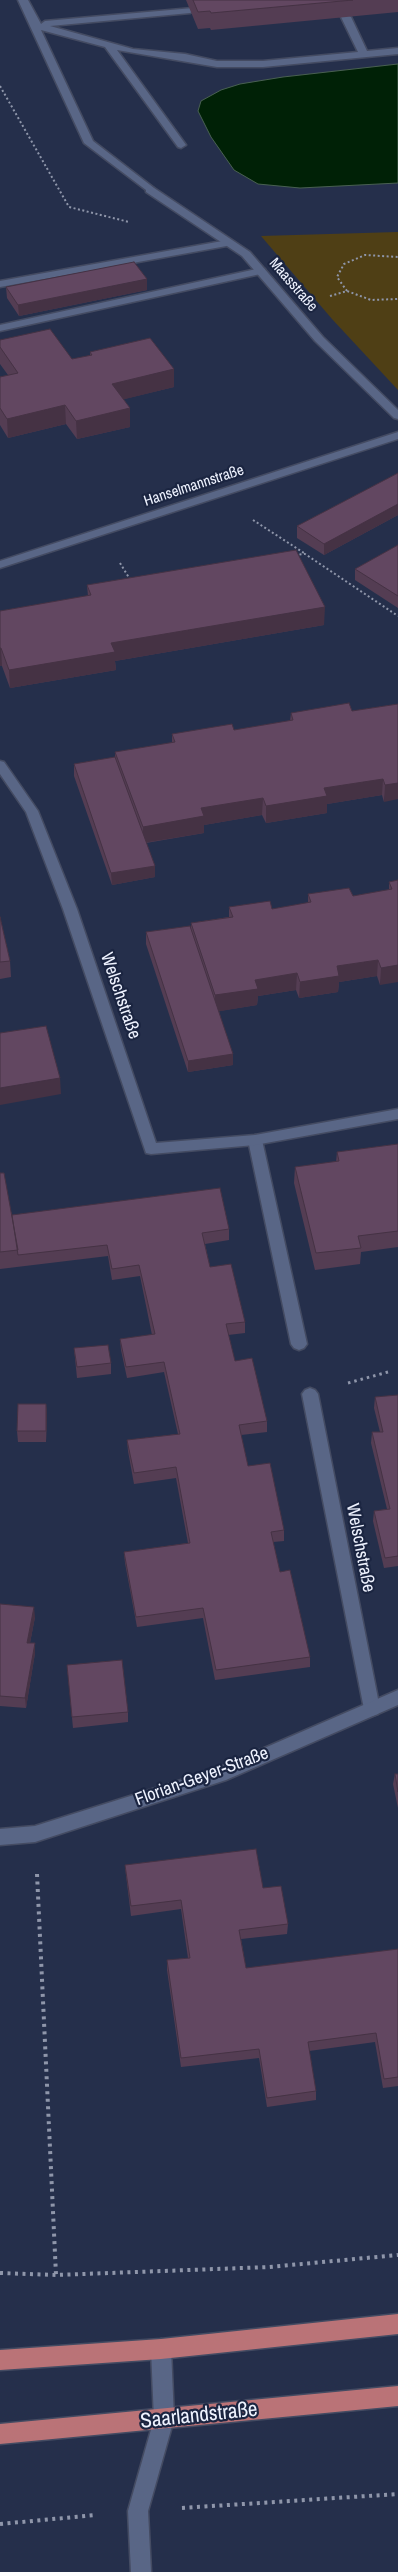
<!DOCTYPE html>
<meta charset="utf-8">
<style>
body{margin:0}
canvas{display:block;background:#252f4b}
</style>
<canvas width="398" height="2572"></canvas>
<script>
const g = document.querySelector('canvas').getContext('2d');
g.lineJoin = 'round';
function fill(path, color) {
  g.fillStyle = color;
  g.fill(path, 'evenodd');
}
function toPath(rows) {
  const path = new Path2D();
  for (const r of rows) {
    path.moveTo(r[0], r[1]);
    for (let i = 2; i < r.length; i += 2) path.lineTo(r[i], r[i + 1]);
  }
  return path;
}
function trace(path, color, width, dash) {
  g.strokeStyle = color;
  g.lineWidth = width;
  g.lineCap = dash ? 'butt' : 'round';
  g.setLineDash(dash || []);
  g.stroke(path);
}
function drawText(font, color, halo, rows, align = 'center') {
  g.font = font + ' "Archivo Narrow",sans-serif';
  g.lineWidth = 4.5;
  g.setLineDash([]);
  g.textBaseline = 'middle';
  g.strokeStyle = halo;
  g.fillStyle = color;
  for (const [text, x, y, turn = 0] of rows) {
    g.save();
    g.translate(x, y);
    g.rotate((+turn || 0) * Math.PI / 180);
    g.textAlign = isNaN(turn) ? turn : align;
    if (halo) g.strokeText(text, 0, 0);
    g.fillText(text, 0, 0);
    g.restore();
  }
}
const green = toPath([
 [398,232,398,390,332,319,261,236]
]);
const water = toPath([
 [398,64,398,183,300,188,258,184,234,170,211,137,198,111,201,101,221,90,240,84,283,77,398,64]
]);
const pathFar2 = toPath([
 [0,86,69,207,129,222],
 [347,291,337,277,344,264,365,255,398,257],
 [330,296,347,291,371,300,398,299],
 [253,520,304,553],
 [295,555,305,554,398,616],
 [120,563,131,581]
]);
const pathFar1 = toPath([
 [348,1383,388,1372]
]);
const path = toPath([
 [37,1874,56,2275],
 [0,2273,56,2275,269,2267,398,2255],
 [182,2508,398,2494],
 [0,2524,96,2515]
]);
const lane = toPath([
 [18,0,28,0,41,24,45,21,193,8,195,10,190,13,50,26,133,49,185,54,217,61,263,61,358,52,341,17,346,14,351,17,367,51,398,48,398,54,263,67,217,67,117,50,186,145,181,148,178,147,105,47,41,30,93,141,154,188,154,192,150,193,84,143,18,0],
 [228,240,232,241,232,245,0,287,0,281,228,240],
 [261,268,265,269,265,273,0,331,0,325,261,268],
 [255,1135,262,1140,307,1344,304,1348,299,1350,294,1348,291,1344,248,1140,255,1135],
 [310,1388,315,1390,318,1394,380,1709,378,1714,372,1716,366,1714,364,1709,302,1394,305,1390,310,1388],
 [161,2339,168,2342,171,2349,174,2419,148,2511,151,2572,131,2572,128,2511,154,2419,151,2349,154,2342,161,2339]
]);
const street = toPath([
 [146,188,154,188,250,252,323,337,398,410,398,419,394,418,315,341,242,256,146,192,146,188],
 [398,432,398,439,0,568,0,561,398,432],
 [0,761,4,762,38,811,77,909,156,1143,255,1135,398,1109,398,1119,255,1145,151,1154,146,1153,63,909,26,812,0,774,0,761],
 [398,1690,398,1705,226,1780,35,1842,0,1845,0,1829,35,1826,216,1769,398,1690]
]);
const primary = toPath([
 [398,2314,398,2334,161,2359,0,2370,0,2350,161,2339,398,2314],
 [398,2386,398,2406,0,2444,0,2424,398,2386]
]);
const wall = toPath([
 [186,0,398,0,398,12,211,30,210,28,198,29],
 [6,287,147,290,19,316,7,298],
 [0,347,72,359,90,356,90,352,174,387,124,399,130,427,77,439,66,424,8,438,0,425,0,377,8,375,0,364],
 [398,473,398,515,324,555,297,538,297,526],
 [398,545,398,608,355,580,355,569],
 [87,585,324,625,115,661,116,670,10,688,2,666,0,666,0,611,88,596],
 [398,704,384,802,382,795,327,804,327,813,266,823,262,815,204,825,204,833,146,843,155,866,155,877,112,885,74,776,74,764,115,757,115,752,172,743,172,734,234,730,290,721,291,713,352,711],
 [398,880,380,985,377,976,339,982,338,992,299,998,296,990,258,996,257,1005,219,1011,233,1065,188,1072,146,944,146,932,191,929,191,923,229,917,229,907,272,909,308,903,308,894,353,896,389,890,389,882],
 [0,917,10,961,11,977,0,979],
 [398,1144,398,1247,361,1252,360,1264,315,1270,294,1183,295,1167,336,1162,337,1152],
 [0,1173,12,1215,229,1229,229,1240,205,1244,210,1267,245,1322,245,1333,228,1335,235,1361,267,1421,267,1432,241,1435,248,1466,284,1530,284,1541,273,1542,280,1572,310,1657,310,1667,215,1680,203,1618,137,1627,125,1563,124,1552,188,1543,176,1478,134,1484,128,1451,127,1440,178,1434,164,1372,127,1378,121,1350,120,1339,152,1335,140,1276,112,1280,108,1256,0,1269],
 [74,1348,111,1363,111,1374,77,1378],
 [398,1395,398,1566,384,1568,373,1521,374,1511,387,1509,371,1443,372,1432,380,1432,374,1408,375,1397],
 [46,1404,47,1415,46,1442,18,1442,17,1431],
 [0,1604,35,1617,30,1643,35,1643,35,1653,26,1708,0,1706],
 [67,1665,128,1712,128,1722,73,1728],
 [395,1774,398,1774,398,1808,393,1784],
 [125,1865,263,1888,288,1924,287,1934,241,1939,246,1968,398,1949,398,2086,383,2088,375,2042,309,2051,316,2091,316,2100,267,2107,259,2058,181,2067,167,1970,167,1960,188,1958,181,1909,131,1916,126,1875]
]);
const shadedWall = toPath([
 [147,279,147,290,19,316,18,305],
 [174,369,174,387,113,402,112,384],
 [65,405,66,424,8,438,7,419],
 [130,408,130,427,77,439,76,421],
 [398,504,398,515,324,555,324,544],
 [325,607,324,625,115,661,116,670,10,688,9,670,111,643],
 [0,648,1,648,2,666,0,666],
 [383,779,382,795,327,804,327,813,266,823,266,806,324,788],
 [398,783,398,799,384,802,385,785],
 [263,798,262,815,204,825,204,833,143,843,143,827,201,808],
 [155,866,155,877,112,885,111,873],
 [378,960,377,976,339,982,338,992,299,998,300,982,337,966],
 [398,965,398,982,380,985,381,968],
 [297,973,296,990,258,996,257,1005,215,1012,215,995,255,980],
 [233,1054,233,1065,188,1072,188,1061],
 [60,1078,61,1094,0,1105,0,1088],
 [46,1404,47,1415,46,1442],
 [34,1607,35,1617,28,1653,27,1643],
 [35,1643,35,1653,26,1708,25,1698]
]);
const building = toPath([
 [193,0,353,0,211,13,210,11,198,12,193,0],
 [134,262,147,279,18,305,6,287,134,262],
 [50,329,72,359,92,355,90,352,150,338,174,369,112,384,130,408,76,421,65,405,7,419,0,408,0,377,18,373,0,347,0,340,50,329],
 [398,473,398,504,324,544,297,526,398,473],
 [398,545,398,596,355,569,398,545],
 [296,550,325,607,111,643,115,652,9,670,1,648,0,648,0,611,91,595,87,585,296,550],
 [349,703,352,711,398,704,398,783,385,785,383,779,324,788,327,796,266,806,263,798,201,808,204,816,143,827,115,752,175,742,172,734,232,724,234,730,293,720,291,713,349,703],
 [115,757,155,866,111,873,74,764,115,757],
 [398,880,398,965,381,968,378,960,337,966,339,976,300,982,297,973,255,980,258,989,215,995,191,923,233,917,229,907,270,901,272,909,311,902,308,894,349,888,353,896,392,889,389,882,398,880],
 [0,917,10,961,0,962,0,917],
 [190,926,233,1054,188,1061,146,932,190,926],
 [46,1026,60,1078,0,1088,0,1033,46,1026],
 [398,1144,398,1231,358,1236,361,1248,316,1253,295,1167,339,1161,337,1152,398,1144],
 [0,1173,4,1173,18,1250,0,1252,0,1173],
 [220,1188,229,1229,202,1233,210,1267,231,1264,245,1322,226,1324,235,1361,252,1358,267,1421,239,1425,248,1466,270,1463,284,1530,271,1532,280,1572,290,1570,310,1657,216,1670,203,1608,136,1617,124,1552,190,1543,176,1467,134,1473,127,1440,180,1434,164,1362,126,1367,120,1339,155,1334,139,1265,112,1269,107,1245,18,1255,12,1215,220,1188],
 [108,1345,111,1363,77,1367,74,1348,108,1345],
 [398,1395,398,1556,385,1558,374,1511,390,1509,372,1432,383,1432,375,1397,398,1395],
 [18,1404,46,1404,46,1431,17,1431,18,1404],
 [0,1604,34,1607,27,1643,35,1643,25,1698,0,1696,0,1604],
 [122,1660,128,1712,72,1717,67,1665,122,1660],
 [395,1774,398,1774,398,1792,395,1774],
 [256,1849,263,1888,281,1886,288,1924,239,1930,246,1968,398,1949,398,2077,384,2079,376,2033,308,2042,316,2091,267,2098,259,2049,181,2058,167,1960,190,1958,181,1900,131,1906,125,1865,256,1849]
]);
const farStreetnames = [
 ["Maasstraße",293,285,49],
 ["Hanselmannstraße",194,486,-18]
];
const streetNames = [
 ["Welschstraße",120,996,71],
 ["Welschstraße",360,1548,79],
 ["Florian-Geyer-Straße",202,1777,-20]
];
const nearStreetnames = [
 ["Saarlandstraße",199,2416,-6]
];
fill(green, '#4f3f15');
fill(water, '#002106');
trace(water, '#486051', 1);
trace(lane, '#444b62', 3);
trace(street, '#444b62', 3);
trace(primary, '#444b62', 3);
trace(pathFar2, '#8f96aa', 2, [2, 2.5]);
trace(pathFar1, '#8f96aa', 3, [2.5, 4]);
trace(path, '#8f96aa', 4, [3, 4.5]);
fill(lane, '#596686');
fill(street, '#596686');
fill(primary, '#ba7377');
fill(wall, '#543d53');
fill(shadedWall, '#453244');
fill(building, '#624761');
trace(building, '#453244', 1);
drawText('15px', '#eff3ff', '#1b2541', farStreetnames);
drawText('18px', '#eff3ff', '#1b2541', streetNames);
drawText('21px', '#eff3ff', '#1b2541', nearStreetnames);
</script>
